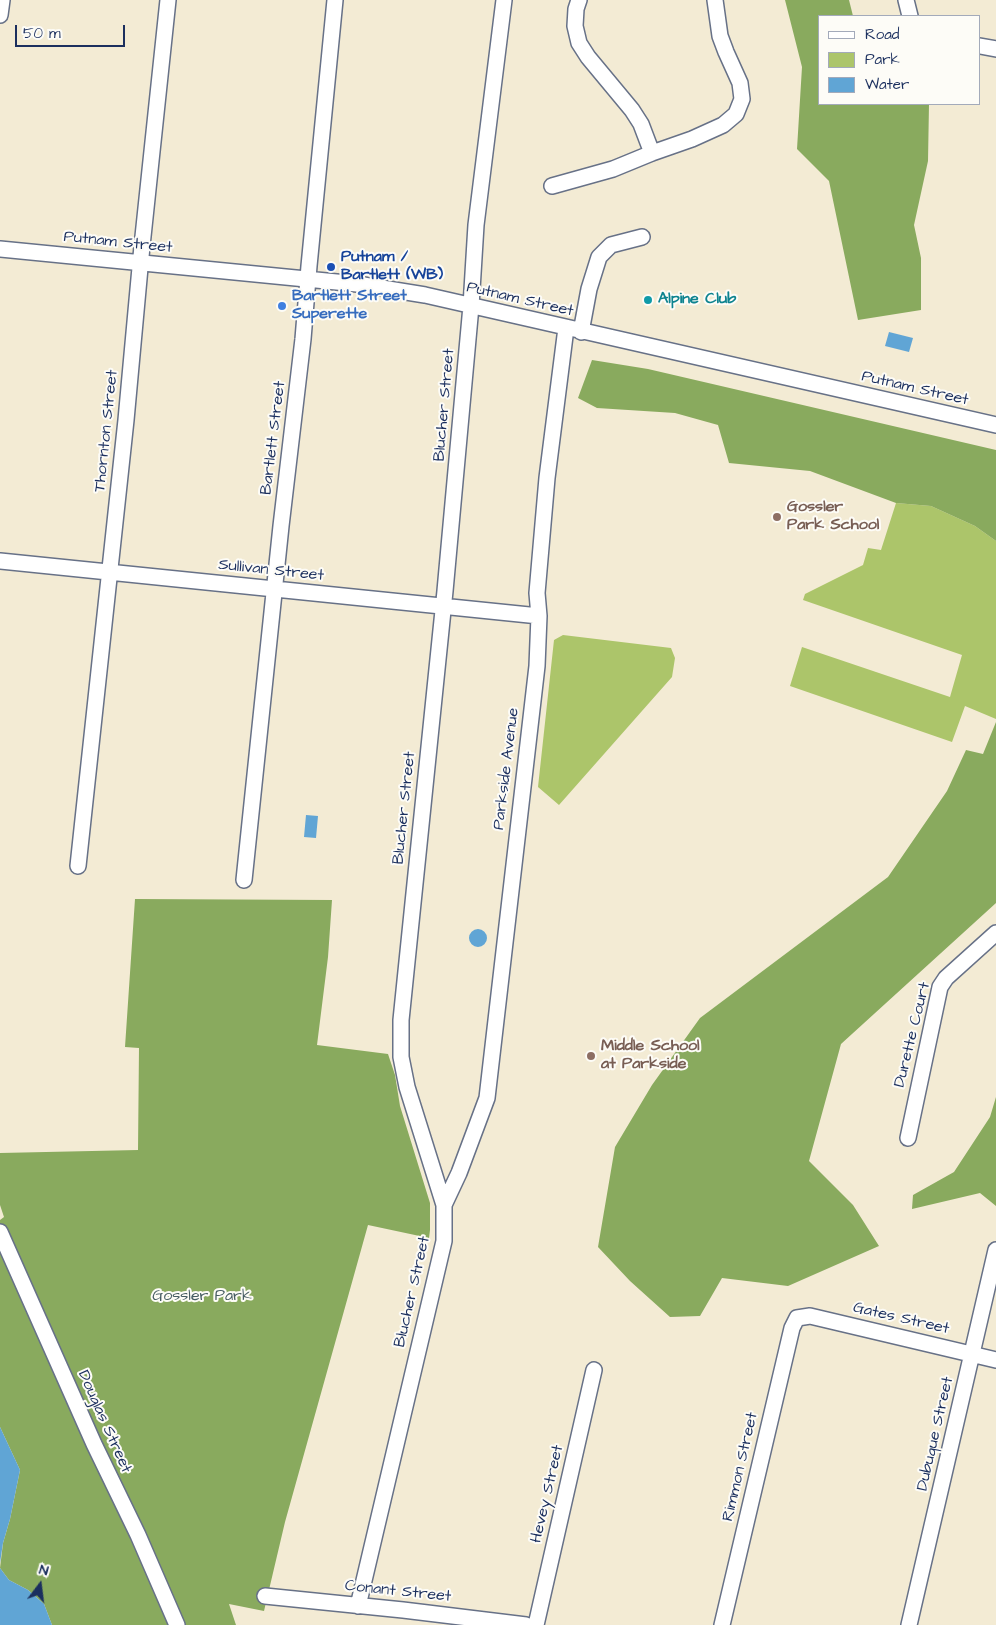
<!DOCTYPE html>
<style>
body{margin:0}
#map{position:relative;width:996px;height:1625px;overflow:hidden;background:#f3ebd4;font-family:"Architects Daughter",sans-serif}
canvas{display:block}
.legend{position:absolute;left:818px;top:15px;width:162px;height:90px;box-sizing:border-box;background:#fdfcf7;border:1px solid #a3aaba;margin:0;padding:6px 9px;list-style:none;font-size:15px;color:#1b2f5e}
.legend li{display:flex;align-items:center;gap:10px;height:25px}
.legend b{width:25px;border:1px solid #a3aaba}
.north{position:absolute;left:15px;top:1560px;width:50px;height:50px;-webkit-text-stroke:4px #fdfcf7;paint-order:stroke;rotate:15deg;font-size:14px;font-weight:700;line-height:20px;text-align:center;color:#1b2f5e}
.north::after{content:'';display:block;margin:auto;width:18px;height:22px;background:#1b2f5e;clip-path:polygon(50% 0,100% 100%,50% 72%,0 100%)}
.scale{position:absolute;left:15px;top:25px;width:110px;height:22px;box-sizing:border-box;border:2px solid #1b2f5e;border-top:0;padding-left:6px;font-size:15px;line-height:18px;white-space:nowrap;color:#1b2f5e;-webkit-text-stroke:4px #fdfcf7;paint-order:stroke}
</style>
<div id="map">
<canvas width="996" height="1625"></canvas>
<ul class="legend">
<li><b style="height:6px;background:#fff"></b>Road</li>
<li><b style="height:14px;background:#acc56a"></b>Park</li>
<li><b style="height:14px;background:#60a5d5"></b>Water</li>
</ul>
<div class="north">N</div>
<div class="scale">50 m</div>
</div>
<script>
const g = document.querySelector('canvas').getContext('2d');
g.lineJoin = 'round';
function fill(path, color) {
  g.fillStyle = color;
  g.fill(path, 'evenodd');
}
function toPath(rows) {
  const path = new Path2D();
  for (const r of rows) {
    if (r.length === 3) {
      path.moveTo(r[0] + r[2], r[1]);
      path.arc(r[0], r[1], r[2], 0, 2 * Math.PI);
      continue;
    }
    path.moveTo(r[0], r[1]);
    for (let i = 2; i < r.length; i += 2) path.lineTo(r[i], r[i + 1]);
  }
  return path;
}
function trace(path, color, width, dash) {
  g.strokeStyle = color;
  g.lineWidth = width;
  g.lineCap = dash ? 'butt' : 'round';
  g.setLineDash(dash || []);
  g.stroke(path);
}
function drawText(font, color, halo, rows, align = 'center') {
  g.font = font + ' "Architects Daughter",sans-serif';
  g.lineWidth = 4;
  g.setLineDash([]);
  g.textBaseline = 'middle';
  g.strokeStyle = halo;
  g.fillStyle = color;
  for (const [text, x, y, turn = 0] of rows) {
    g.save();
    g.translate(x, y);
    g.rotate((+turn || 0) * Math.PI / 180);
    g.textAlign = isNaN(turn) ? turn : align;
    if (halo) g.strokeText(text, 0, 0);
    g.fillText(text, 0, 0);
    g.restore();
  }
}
const green = toPath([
 [896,503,931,506,975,526,996,541,996,719,965,706,952,742,790,686,802,647,950,697,962,655,803,600,805,594,863,565,868,548,881,550],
 [563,635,671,648,675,658,672,677,559,805,538,787,554,640]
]);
const forest = toPath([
 [785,0,849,0,853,16,820,16,820,104,929,104,928,161,914,225,921,258,921,310,858,320,829,181,797,149,802,67],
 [592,360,648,369,996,450,996,541,975,526,931,506,896,503,810,471,729,463,718,425,675,413,597,408,578,398],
 [996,722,996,903,841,1044,809,1161,853,1205,879,1246,788,1286,722,1278,700,1316,670,1317,630,1281,598,1247,615,1147,652,1085,700,1018,888,877,947,791,966,750,983,754],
 [135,899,332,900,328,957,317,1045,388,1054,395,1075,400,1106,430,1203,430,1230,429,1238,368,1225,285,1522,264,1611,229,1604,236,1625,52,1625,44,1604,28,1590,9,1580,0,1568,3,1543,10,1519,20,1470,0,1427,0,1220,4,1217,0,1205,0,1153,138,1150,139,1048,125,1047],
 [996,1097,996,1206,980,1193,912,1209,913,1195,954,1172,990,1117]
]);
const water = toPath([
 [889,332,913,338,909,352,885,346],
 [306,815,318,816,316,838,304,837],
 [478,938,9],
 [0,1427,20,1470,10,1519,3,1543,0,1563],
 [0,1568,9,1580,28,1590,44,1604,52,1625,0,1625]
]);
const minor = toPath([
 [579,0,576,9,575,26,579,43,588,57,632,110,641,124,652,153],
 [906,0,910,16],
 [0,15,2,0],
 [980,46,996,49],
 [552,186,613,169,652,153,692,139,723,125,736,114,742,99,740,83,726,52,720,36,715,0],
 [0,249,357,284,425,295,996,425],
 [581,332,589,289,599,257,611,245,642,237],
 [0,561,539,616],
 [78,866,126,420,142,246,168,0],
 [244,880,281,526,303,339,309,266,335,0],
 [908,1138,940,987,946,978,996,933],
 [444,1205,459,1173,487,1098,537,666,539,616,537,593,547,478,566,328],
 [0,1232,94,1444,138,1535,177,1625],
 [265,1596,403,1610,526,1625],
 [358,1606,444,1241,444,1205,407,1087,401,1057,401,1020,445,591,471,306,476,225,504,0],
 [536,1625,594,1370],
 [722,1625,792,1328,797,1318,810,1316,996,1360],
 [909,1625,996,1250]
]);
const markers = [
 [331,267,5,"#1a4fb4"],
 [648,300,5,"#0f9aa8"],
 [282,306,5,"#3f7fe0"],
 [777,517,5,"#8d6e63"],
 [591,1056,5,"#8d6e63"]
];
const streetNames = [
 ["Putnam Street",118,243,6],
 ["Putnam Street",520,300,13],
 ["Putnam Street",915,389,13],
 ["Blucher Street",445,405,-85],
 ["Thornton Street",107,431,-84],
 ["Bartlett Street",274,438,-83],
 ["Sullivan Street",271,571,6],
 ["Parkside Avenue",507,769,-83],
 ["Blucher Street",405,808,-84],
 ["Durette Court",913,1035,-76],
 ["Blucher Street",413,1292,-77],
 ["Gates Street",901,1319,13],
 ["Douglas Street",104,1422,66],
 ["Dubuque Street",936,1434,-77],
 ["Rimmon Street",741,1467,-77],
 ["Hevey Street",548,1494,-77],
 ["Conant Street",398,1592,6]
];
const transitNames = [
 ["Putnam /",341,258],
 ["Bartlett (WB)",341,276]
];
const shopNames = [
 ["Bartlett Street",292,297],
 ["Superette",292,315]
];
const cultureNames = [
 ["Alpine Club",658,300]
];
const educationNames = [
 ["Gossler",787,508],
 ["Park School",787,526],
 ["Middle School",601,1047],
 ["at Parkside",601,1065]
];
const parkNames = [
 ["Gossler Park",202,1297]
];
fill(green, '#acc56a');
fill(forest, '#89aa5e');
fill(water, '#60a5d5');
trace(minor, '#677187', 18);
trace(minor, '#fff', 15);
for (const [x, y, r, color] of markers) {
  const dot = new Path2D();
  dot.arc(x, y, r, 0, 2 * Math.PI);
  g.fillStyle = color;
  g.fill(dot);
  trace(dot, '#fdfcf7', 2);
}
drawText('16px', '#1b2f5e', '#fdfcf7', streetNames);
drawText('bold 16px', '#164399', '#fdfcf7', transitNames, 'left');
drawText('bold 16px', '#366cbe', '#fdfcf7', shopNames, 'left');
drawText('bold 16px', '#0d838f', '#fdfcf7', cultureNames, 'left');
drawText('bold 16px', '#785e54', '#fdfcf7', educationNames, 'left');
drawText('16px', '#465c62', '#fdfcf7', parkNames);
</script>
